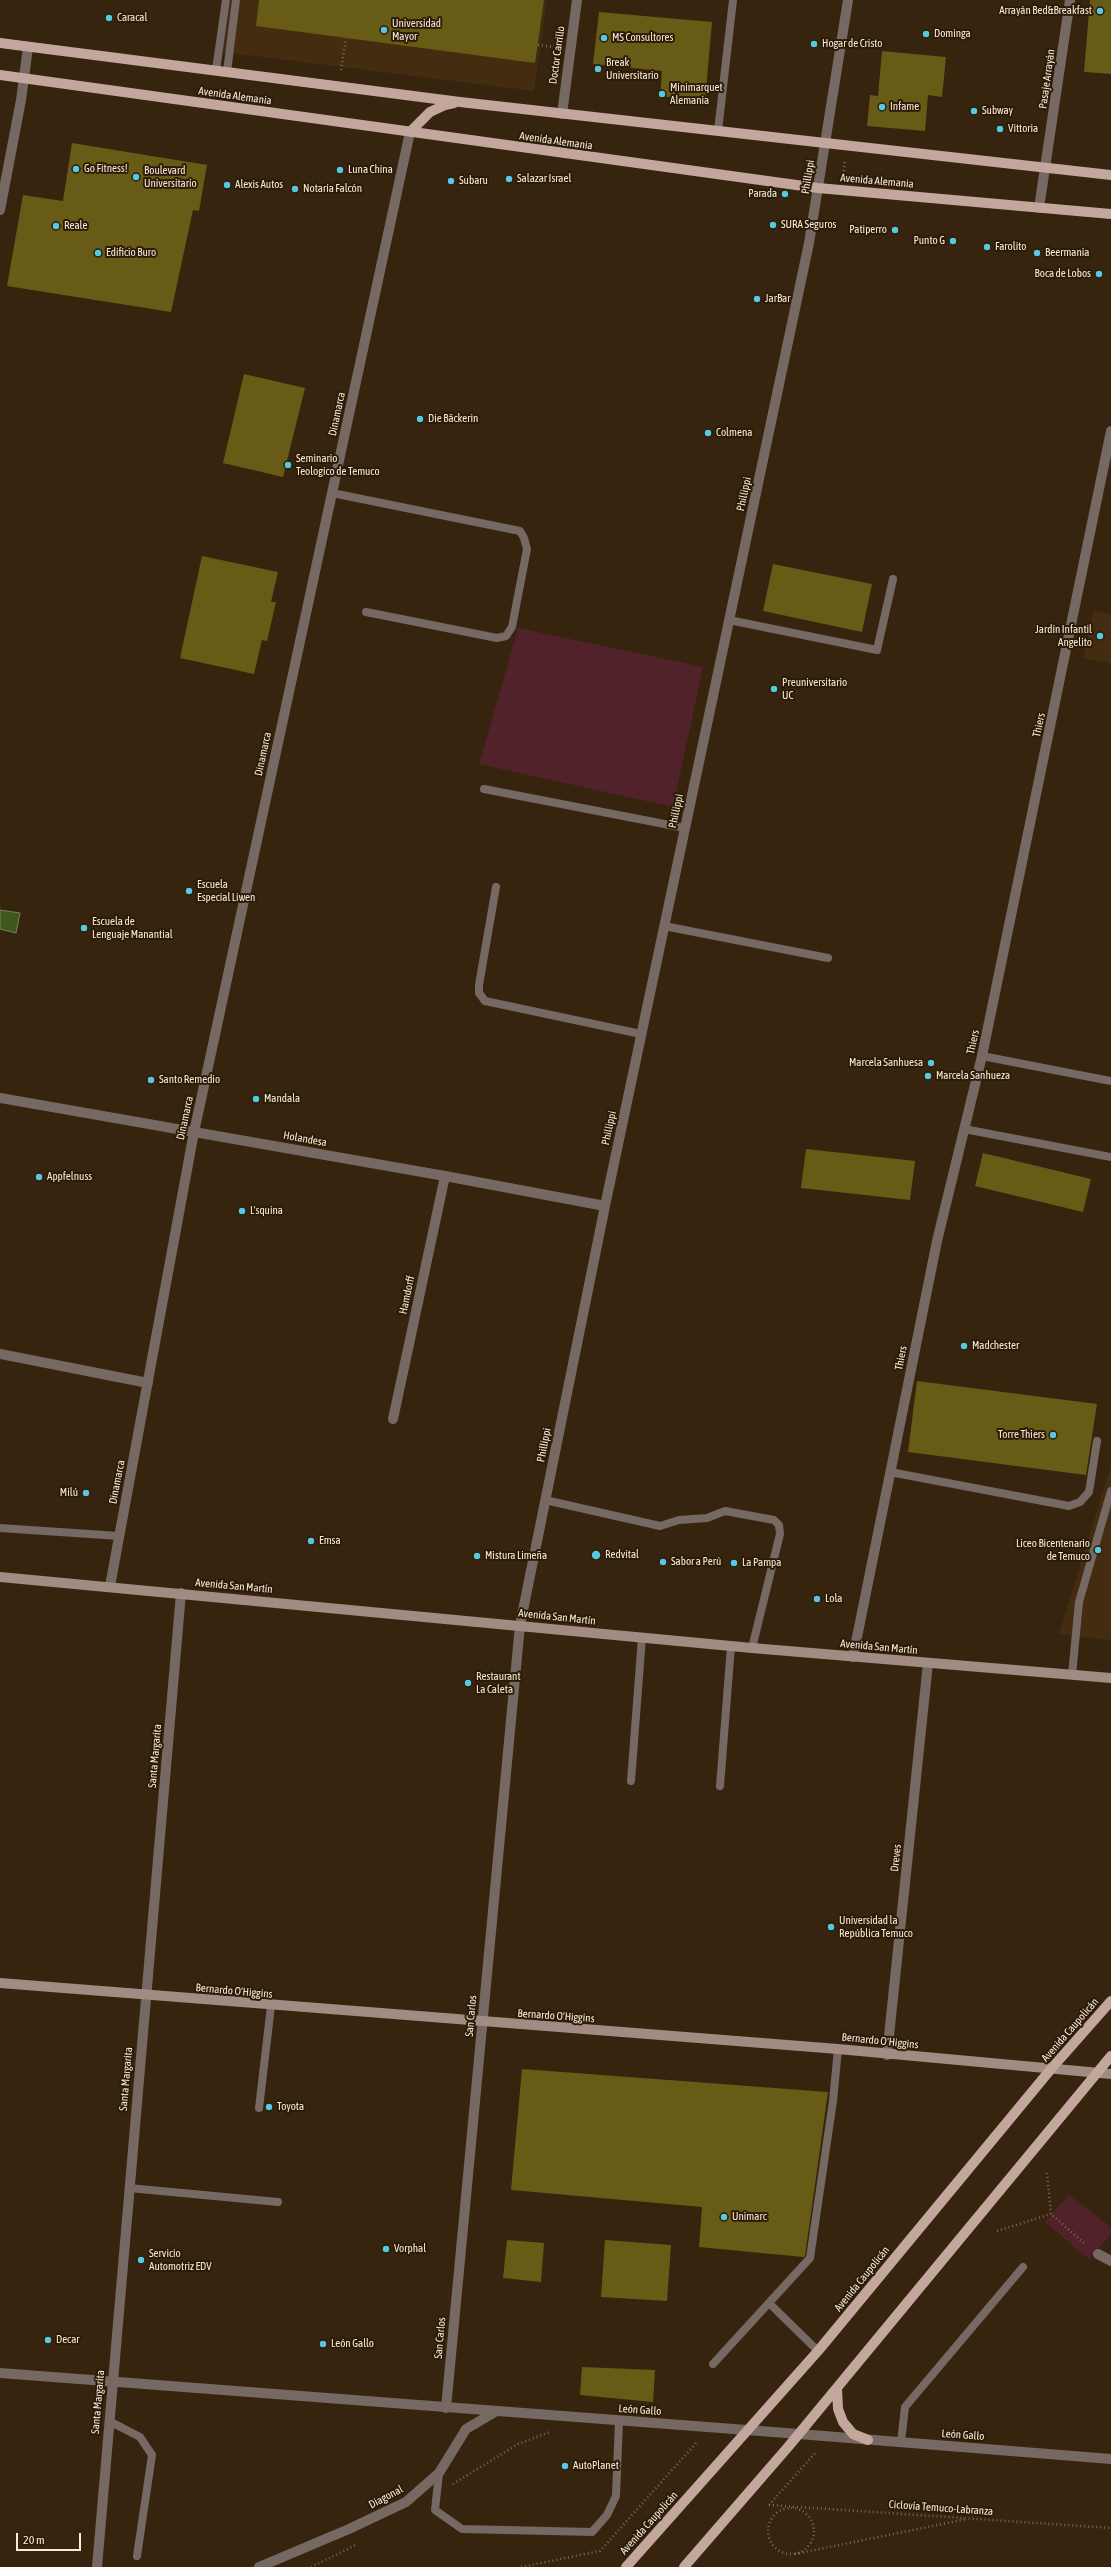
<!DOCTYPE html>
<meta charset="utf-8">
<style>
body{margin:0}
#map{position:relative;width:1111px;height:2567px;overflow:hidden;background:#37240f;font-family:"Asap Condensed",sans-serif}
canvas{display:block}
.scale{position:absolute;left:16px;top:2533px;width:65px;height:18px;box-sizing:border-box;border:2px solid #f7ebde;border-top:0;padding-left:5px;font-size:12px;line-height:14px;white-space:nowrap;color:#f7ebde;-webkit-text-stroke:3px #2c1b05;paint-order:stroke}
</style>
<div id="map">
<canvas width="1111" height="2567"></canvas>
<div class="scale">20 m</div>
</div>
<script>
const g = document.querySelector('canvas').getContext('2d');
g.lineJoin = 'round';
function fill(path, color) {
  g.fillStyle = color;
  g.fill(path, 'evenodd');
}
function toPath(rows) {
  const path = new Path2D();
  for (const r of rows) {
    if (r.length === 3) {
      path.moveTo(r[0] + r[2], r[1]);
      path.arc(r[0], r[1], r[2], 0, 2 * Math.PI);
      continue;
    }
    path.moveTo(r[0], r[1]);
    for (let i = 2; i < r.length; i += 2) path.lineTo(r[i], r[i + 1]);
  }
  return path;
}
function trace(path, color, width, dash) {
  g.strokeStyle = color;
  g.lineWidth = width;
  g.lineCap = dash ? 'butt' : 'round';
  g.setLineDash(dash || []);
  g.stroke(path);
}
function drawText(font, color, halo, rows, align = 'center') {
  g.font = font + ' "Asap Condensed",sans-serif';
  g.lineWidth = 4;
  g.setLineDash([]);
  g.textBaseline = 'middle';
  g.strokeStyle = halo;
  g.fillStyle = color;
  for (const [text, x, y, turn = 0] of rows) {
    g.save();
    g.translate(x, y);
    g.rotate((+turn || 0) * Math.PI / 180);
    g.textAlign = isNaN(turn) ? turn : align;
    if (halo) g.strokeText(text, 0, 0);
    g.fillText(text, 0, 0);
    g.restore();
  }
}
const built = toPath([
 [230,0,547,0,534,91,223,52],
 [1094,610,1111,614,1111,664,1083,658],
 [1111,1465,1111,1640,1059,1634]
]);
const green = toPath([
 [518,628,703,667,673,807,479,764],
 [1069,2195,1111,2227,1111,2234,1089,2259,1045,2222]
]);
const water = toPath([
 [0,910,20,913,16,933,0,929,0,910]
]);
const building = toPath([
 [259,0,544,0,535,63,256,26],
 [1090,0,1111,0,1111,74,1084,72],
 [599,12,712,22,705,101,660,96,662,71,593,64],
 [882,51,946,57,942,97,928,95,925,131,867,126,870,95,878,96],
 [72,143,207,165,199,211,193,210,171,312,7,286,23,195,63,201],
 [244,374,305,388,283,477,223,463],
 [202,556,278,572,271,602,276,602,267,641,262,640,254,674,180,658],
 [773,564,872,584,862,632,763,611],
 [806,1149,915,1161,910,1200,801,1188],
 [983,1153,1091,1179,1083,1212,975,1186],
 [917,1381,1097,1404,1086,1475,908,1452],
 [522,2069,828,2092,805,2256,803,2257,699,2247,702,2207,511,2190],
 [507,2240,544,2243,541,2282,503,2278],
 [605,2240,671,2245,667,2301,601,2297],
 [582,2367,655,2370,653,2402,580,2395]
]);
const path = toPath([
 [538,45,555,47],
 [341,70,346,38],
 [843,175,845,161],
 [1047,2173,1051,2214,1085,2244],
 [997,2231,1051,2214],
 [453,2484,518,2444,550,2432],
 [769,2505,816,2452],
 [769,2505,1111,2528],
 [791,2531,23],
 [795,2554,967,2519],
 [311,2567,356,2545],
 [521,2567,600,2551,697,2442]
]);
const service = toPath([
 [216,70,226,0],
 [227,72,236,0],
 [718,131,733,0],
 [332,493,520,531,524,538,527,549,512,627,506,636,497,638,366,612],
 [729,620,877,650,893,579],
 [484,789,685,828],
 [496,887,479,985,479,993,485,1001,641,1034],
 [664,926,828,958],
 [982,1056,1111,1081],
 [964,1129,1111,1157],
 [890,1472,1069,1506,1080,1502,1089,1492,1097,1441],
 [545,1500,660,1526,679,1520,707,1518,725,1511,774,1520,779,1525,780,1534,752,1648],
 [0,1528,119,1536],
 [1072,1675,1079,1602,1111,1491],
 [631,1781,642,1637],
 [720,1786,731,1646],
 [259,2108,271,2006],
 [129,2188,278,2202],
 [770,2304,818,2351],
 [713,2364,810,2258,833,2101,838,2049],
 [109,2421,140,2437,152,2455,137,2556],
 [901,2442,905,2407,1023,2267],
 [439,2473,435,2510,462,2529,592,2532,607,2515,616,2496,619,2421]
]);
const minor = toPath([
 [562,114,577,0],
 [1039,208,1070,0],
 [0,210,21,100,28,47],
 [0,1098,445,1176,605,1206],
 [0,1354,148,1383],
 [393,1419,445,1176],
 [110,1586,194,1132,410,132],
 [853,1657,937,1241,982,1056,1111,431],
 [887,2055,928,1663],
 [1098,2254,1111,2261],
 [446,2408,520,1625,605,1206,809,243,848,0],
 [799,2434,1111,2459],
 [97,2567,181,1593]
]);
const tertiary = toPath([
 [0,2373,799,2434],
 [259,2567,349,2529,406,2502,439,2473,466,2429,495,2412]
]);
const secondary = toPath([
 [0,1577,752,1648,1111,1678],
 [0,1983,838,2049,1111,2074]
]);
const primary = toPath([
 [0,43,460,102,1111,175],
 [0,75,818,188,1111,214],
 [410,132,430,112,445,105,454,103],
 [837,2389,838,2409,843,2422,853,2434,868,2440],
 [626,2567,818,2351,1051,2069,1111,2001],
 [684,2567,788,2447,1111,2056]
]);
const markers = [
 [1100,11,4,"#56c9e1"],
 [109,18,4,"#56c9e1"],
 [384,30,4,"#56c9e1"],
 [926,34,4,"#56c9e1"],
 [604,38,4,"#56c9e1"],
 [814,44,4,"#56c9e1"],
 [598,69,4,"#56c9e1"],
 [662,94,4,"#56c9e1"],
 [882,107,4,"#56c9e1"],
 [974,111,4,"#56c9e1"],
 [1000,129,4,"#56c9e1"],
 [76,169,4,"#56c9e1"],
 [340,170,4,"#56c9e1"],
 [136,177,4,"#56c9e1"],
 [509,179,4,"#56c9e1"],
 [451,181,4,"#56c9e1"],
 [227,185,4,"#56c9e1"],
 [295,189,4,"#56c9e1"],
 [785,194,4,"#56c9e1"],
 [773,225,4,"#56c9e1"],
 [56,226,4,"#56c9e1"],
 [895,230,4,"#56c9e1"],
 [953,241,4,"#56c9e1"],
 [987,247,4,"#56c9e1"],
 [98,253,4,"#56c9e1"],
 [1037,253,4,"#56c9e1"],
 [1099,274,4,"#56c9e1"],
 [757,299,4,"#56c9e1"],
 [420,419,4,"#56c9e1"],
 [708,433,4,"#56c9e1"],
 [288,465,4,"#56c9e1"],
 [1100,636,4,"#56c9e1"],
 [774,689,4,"#56c9e1"],
 [189,891,4,"#56c9e1"],
 [84,928,4,"#56c9e1"],
 [931,1063,4,"#56c9e1"],
 [928,1076,4,"#56c9e1"],
 [151,1080,4,"#56c9e1"],
 [256,1099,4,"#56c9e1"],
 [39,1177,4,"#56c9e1"],
 [242,1211,4,"#56c9e1"],
 [964,1346,4,"#56c9e1"],
 [1053,1435,4,"#56c9e1"],
 [86,1493,4,"#56c9e1"],
 [311,1541,4,"#56c9e1"],
 [1098,1550,4,"#56c9e1"],
 [596,1555,5,"#56c9e1"],
 [477,1556,4,"#56c9e1"],
 [663,1562,4,"#56c9e1"],
 [734,1563,4,"#56c9e1"],
 [817,1599,4,"#56c9e1"],
 [468,1683,4,"#56c9e1"],
 [831,1927,4,"#56c9e1"],
 [269,2107,4,"#56c9e1"],
 [724,2217,4,"#56c9e1"],
 [386,2249,4,"#56c9e1"],
 [141,2260,4,"#56c9e1"],
 [48,2340,4,"#56c9e1"],
 [323,2344,4,"#56c9e1"],
 [565,2466,4,"#56c9e1"]
];
const poiNames = [
 ["Arrayán Bed&Breakfast",1092,11,"right"],
 ["Caracal",117,18],
 ["Universidad",392,24],
 ["Mayor",392,37],
 ["Dominga",934,34],
 ["MS Consultores",612,38],
 ["Hogar de Cristo",822,44],
 ["Break",606,63],
 ["Universitario",606,76],
 ["Minimarquet",670,88],
 ["Alemania",670,101],
 ["Infame",890,107],
 ["Subway",982,111],
 ["Vittoria",1008,129],
 ["Go Fitness!",84,169],
 ["Luna China",348,170],
 ["Boulevard",144,171],
 ["Universitario",144,184],
 ["Salazar Israel",517,179],
 ["Subaru",459,181],
 ["Alexis Autos",235,185],
 ["Notaría Falcón",303,189],
 ["Parada",777,194,"right"],
 ["SURA Seguros",781,225],
 ["Reale",64,226],
 ["Patiperro",887,230,"right"],
 ["Punto G",945,241,"right"],
 ["Farolito",995,247],
 ["Edificio Buro",106,253],
 ["Beermania",1045,253],
 ["Boca de Lobos",1091,274,"right"],
 ["JarBar",765,299],
 ["Die Bäckerin",428,419],
 ["Colmena",716,433],
 ["Seminario",296,459],
 ["Teologico de Temuco",296,472],
 ["Jardín Infantil",1092,630,"right"],
 ["Angelito",1092,643,"right"],
 ["Preuniversitario",782,683],
 ["UC",782,696],
 ["Escuela",197,885],
 ["Especial Liwen",197,898],
 ["Escuela de",92,922],
 ["Lenguaje Manantial",92,935],
 ["Marcela Sanhuesa",923,1063,"right"],
 ["Marcela Sanhueza",936,1076],
 ["Santo Remedio",159,1080],
 ["Mandala",264,1099],
 ["Appfelnuss",47,1177],
 ["L'squina",250,1211],
 ["Madchester",972,1346],
 ["Torre Thiers",1045,1435,"right"],
 ["Milú",78,1493,"right"],
 ["Emsa",319,1541],
 ["Liceo Bicentenario",1090,1544,"right"],
 ["de Temuco",1090,1557,"right"],
 ["Redvital",605,1555],
 ["Mistura Limeña",485,1556],
 ["Sabor a Perú",671,1562],
 ["La Pampa",742,1563],
 ["Lola",825,1599],
 ["Restaurant",476,1677],
 ["La Caleta",476,1690],
 ["Universidad la",839,1921],
 ["República Temuco",839,1934],
 ["Toyota",277,2107],
 ["Unimarc",732,2217],
 ["Vorphal",394,2249],
 ["Servicio",149,2254],
 ["Automotriz EDV",149,2267],
 ["Decar",56,2340],
 ["León Gallo",331,2344],
 ["AutoPlanet",573,2466]
];
const streetNames = [
 ["Doctor Carrillo",557,55,-82],
 ["Pasaje Arrayán",1047,79,-82],
 ["Avenida Alemania",235,96,8],
 ["Avenida Alemania",556,141,8],
 ["Phillippi",808,177,-81],
 ["Avenida Alemania",877,181,5],
 ["Dinamarca",337,414,-78],
 ["Phillippi",744,494,-78],
 ["Thiers",1039,725,-78],
 ["Dinamarca",263,754,-78],
 ["Phillippi",676,811,-78],
 ["Thiers",973,1042,-78],
 ["Dinamarca",185,1118,-78],
 ["Phillippi",609,1128,-78],
 ["Holandesa",305,1139,10],
 ["Hamdorff",407,1295,-78],
 ["Thiers",901,1358,-79],
 ["Phillippi",544,1445,-79],
 ["Dinamarca",117,1482,-79],
 ["Avenida San Martín",234,1586,5],
 ["Avenida San Martín",557,1617,6],
 ["Avenida San Martín",879,1647,5],
 ["Santa Margarita",155,1756,-85],
 ["Dreves",896,1858,-84],
 ["Bernardo O'Higgins",234,1991,5],
 ["San Carlos",471,2016,-85],
 ["Bernardo O'Higgins",556,2016,4],
 ["Avenida Caupolicán",1070,2030,-49],
 ["Bernardo O'Higgins",880,2041,6],
 ["Santa Margarita",126,2079,-85],
 ["Avenida Caupolicán",862,2279,-51],
 ["San Carlos",440,2338,-85],
 ["Santa Margarita",98,2402,-85],
 ["León Gallo",640,2410,4],
 ["León Gallo",963,2435,4],
 ["Diagonal",386,2497,-28],
 ["Ciclovía Temuco-Labranza",941,2508,4],
 ["Avenida Caupolicán",649,2523,-48]
];
fill(built, '#432c10');
fill(green, '#52222a');
fill(water, '#41561c');
trace(water, '#788356', 1);
fill(building, '#685b15');
trace(path, '#7a6a58', 2.5, [1, 3]);
trace(service, '#766863', 8);
trace(minor, '#766863', 10);
trace(tertiary, '#766863', 10);
trace(secondary, '#a28b83', 10);
trace(primary, '#c4a79c', 10);
for (const [x, y, r, color] of markers) {
  const dot = new Path2D();
  dot.arc(x, y, r, 0, 2 * Math.PI);
  g.fillStyle = color;
  g.fill(dot);
  trace(dot, '#2c1b05', 1.5);
}
drawText('11px', '#f7ebde', '#2c1b05', poiNames, 'left');
drawText('11px', '#f7ebde', '#2c1b05', streetNames);
</script>
